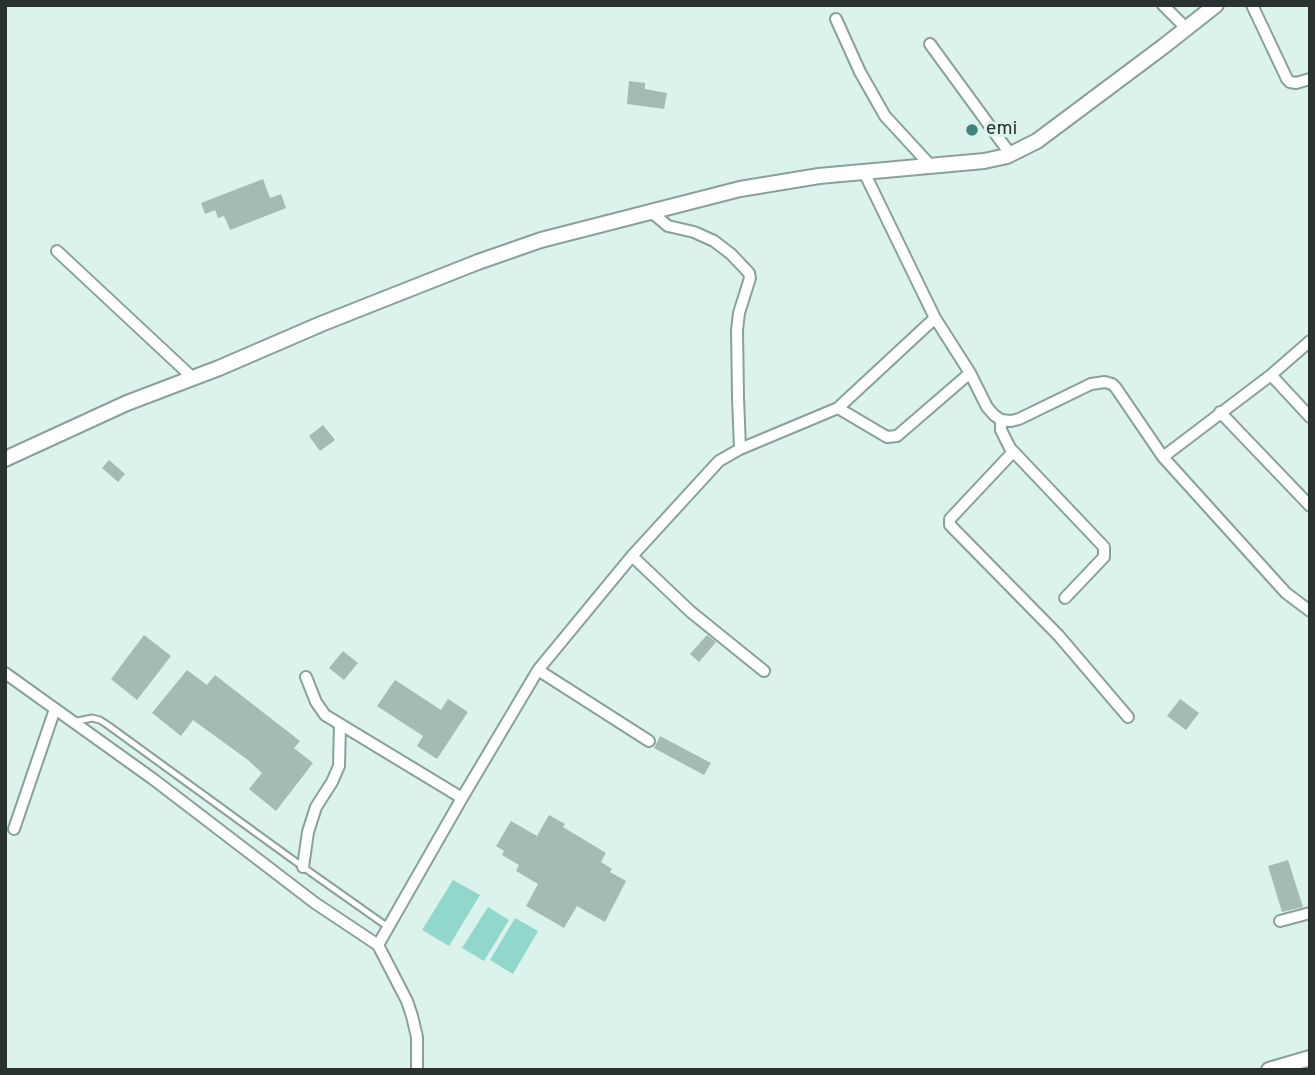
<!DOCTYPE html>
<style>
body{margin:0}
#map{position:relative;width:1315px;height:1075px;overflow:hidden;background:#dbf2ed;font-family:Overpass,sans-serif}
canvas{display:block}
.frame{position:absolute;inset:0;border:7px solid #293230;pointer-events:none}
</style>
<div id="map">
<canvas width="1315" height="1075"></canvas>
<div class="frame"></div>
</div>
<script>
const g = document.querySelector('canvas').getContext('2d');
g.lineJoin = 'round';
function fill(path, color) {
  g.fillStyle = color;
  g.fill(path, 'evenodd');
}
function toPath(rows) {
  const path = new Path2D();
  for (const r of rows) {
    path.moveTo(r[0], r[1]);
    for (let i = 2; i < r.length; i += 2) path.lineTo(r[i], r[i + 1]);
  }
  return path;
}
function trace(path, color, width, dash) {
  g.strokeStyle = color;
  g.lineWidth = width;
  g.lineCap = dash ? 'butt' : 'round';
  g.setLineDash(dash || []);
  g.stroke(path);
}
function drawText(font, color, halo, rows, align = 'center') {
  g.font = font + ' Overpass,sans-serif';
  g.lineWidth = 6;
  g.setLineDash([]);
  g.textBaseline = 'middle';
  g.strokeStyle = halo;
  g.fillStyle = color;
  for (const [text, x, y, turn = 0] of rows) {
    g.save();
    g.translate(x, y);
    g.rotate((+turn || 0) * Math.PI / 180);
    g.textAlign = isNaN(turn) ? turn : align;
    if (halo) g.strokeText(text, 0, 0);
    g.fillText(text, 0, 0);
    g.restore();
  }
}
const green = toPath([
 [453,880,480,895,449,946,422,930],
 [488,907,509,920,484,961,462,948],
 [515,918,538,931,513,974,490,960]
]);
const building = toPath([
 [629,81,645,83,645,89,667,93,664,109,627,104],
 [263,179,270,198,281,194,286,208,230,230,224,216,218,218,215,210,205,214,201,203],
 [323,425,335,440,320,451,309,436],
 [109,460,125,474,118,482,102,468],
 [144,635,171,656,137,700,111,679],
 [707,635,716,642,699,662,690,654],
 [343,651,358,663,344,680,329,668],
 [187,670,207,685,215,675,300,741,294,748,313,763,276,811,249,789,262,773,248,760,193,720,181,736,152,713],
 [395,680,441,710,448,699,468,712,437,759,417,746,423,736,377,706],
 [1180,699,1199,713,1186,730,1167,716],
 [660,736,711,763,704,775,654,748],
 [549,815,565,824,563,827,606,853,601,862,612,869,610,872,626,881,605,922,577,906,564,928,526,906,538,884,516,871,519,865,502,855,504,851,496,846,511,821,537,836],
 [1288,860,1303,907,1282,912,1268,866]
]);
const service = toPath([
 [73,722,92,718,100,720,109,726,303,867,388,927]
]);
const minor = toPath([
 [1163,5,1187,29],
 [1252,5,1287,79,1290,82,1296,83,1310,79],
 [836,19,860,72,885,116,931,166],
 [930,44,1011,155],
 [864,172,935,318,970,373,987,407,994,415,1001,420,1011,421,1019,419,1091,384,1105,382,1112,384,1116,388,1163,457,1286,593,1310,611],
 [650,211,668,226,694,232,714,241,731,254,749,273,750,278,739,313,737,330,738,397,740,449],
 [57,251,193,378],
 [1271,375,1310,417],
 [838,408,887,437,897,436,970,373],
 [1220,412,1310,506],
 [1001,420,1001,430,1010,448,1104,547,1104,557,1065,598],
 [1013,452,950,519,950,525,1059,636,1128,717],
 [1163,457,1271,375,1310,341],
 [632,556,691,612,764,671],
 [538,670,649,741],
 [5,673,153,779,315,903,378,945,407,1001,412,1016,417,1037,417,1070],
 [306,677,316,702,325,715,462,798],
 [14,829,55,709],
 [303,867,308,832,316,807,332,782,339,766,340,724],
 [1280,921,1310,913],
 [378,945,462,798,538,670,632,556,719,461,740,449,838,408,935,318]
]);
const tertiary = toPath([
 [5,459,127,403,219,368,321,324,478,262,541,240,740,189,819,176,984,161,1007,156,1037,141,1164,46,1216,5],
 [1269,1070,1310,1058]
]);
const markers = [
 [972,130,7,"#3f8378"]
];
const poiNames = [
 ["emi",986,130]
];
fill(green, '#92d7cb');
fill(building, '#a3bab5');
trace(service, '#8aa09c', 9);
trace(minor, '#8aa09c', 14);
trace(tertiary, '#8aa09c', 18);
trace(service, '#fff', 5);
trace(minor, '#fff', 10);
trace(tertiary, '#fff', 14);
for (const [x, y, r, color] of markers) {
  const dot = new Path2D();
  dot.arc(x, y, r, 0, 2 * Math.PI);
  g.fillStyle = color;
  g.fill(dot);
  trace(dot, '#dbf2ed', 2.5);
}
drawText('19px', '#293230', '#dbf2ed', poiNames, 'left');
</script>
